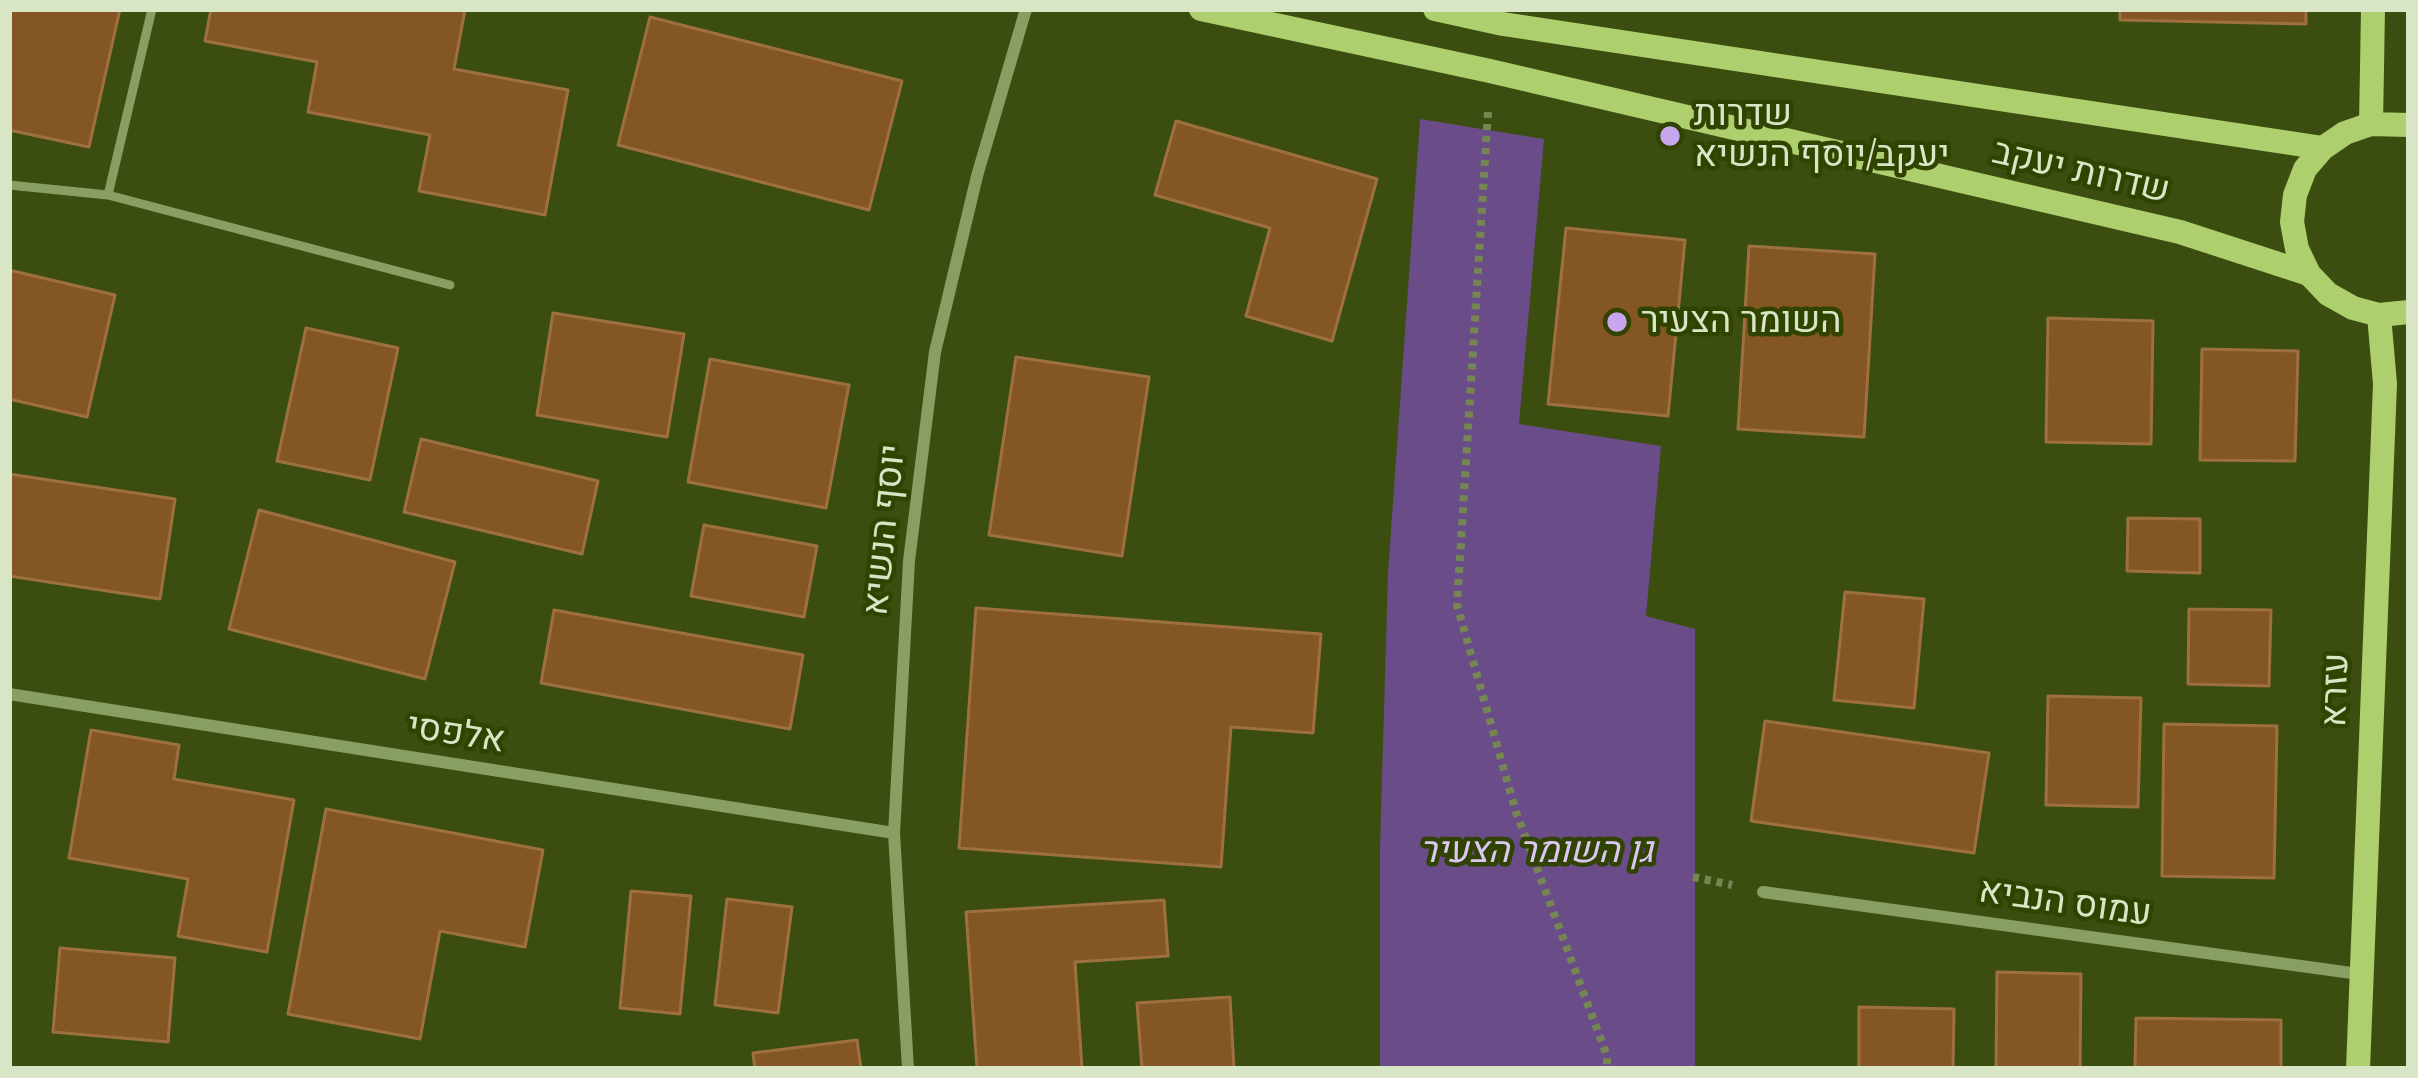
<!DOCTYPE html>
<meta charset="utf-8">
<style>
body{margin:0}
#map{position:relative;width:2418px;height:1078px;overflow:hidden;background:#3c4e0f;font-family:"Noto Serif",serif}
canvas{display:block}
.frame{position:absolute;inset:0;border:12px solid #d9e6c6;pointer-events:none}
</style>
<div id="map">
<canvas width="2418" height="1078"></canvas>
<div class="frame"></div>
</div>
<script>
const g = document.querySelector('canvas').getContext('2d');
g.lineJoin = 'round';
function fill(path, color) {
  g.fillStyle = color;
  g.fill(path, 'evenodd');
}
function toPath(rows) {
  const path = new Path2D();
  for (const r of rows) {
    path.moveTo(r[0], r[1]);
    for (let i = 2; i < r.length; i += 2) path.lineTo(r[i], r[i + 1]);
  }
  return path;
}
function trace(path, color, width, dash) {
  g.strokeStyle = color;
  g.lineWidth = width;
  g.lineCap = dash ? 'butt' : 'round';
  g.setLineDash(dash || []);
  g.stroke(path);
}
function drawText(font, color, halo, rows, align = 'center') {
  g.font = font + ' "Noto Serif",Heebo,serif';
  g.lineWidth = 9;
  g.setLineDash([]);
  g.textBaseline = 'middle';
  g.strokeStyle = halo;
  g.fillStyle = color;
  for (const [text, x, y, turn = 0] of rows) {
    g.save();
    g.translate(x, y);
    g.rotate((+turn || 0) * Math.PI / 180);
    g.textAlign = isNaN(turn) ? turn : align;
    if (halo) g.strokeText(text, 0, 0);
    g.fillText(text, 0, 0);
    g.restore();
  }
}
const green = toPath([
 [1420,119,1544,139,1519,424,1661,446,1646,616,1695,629,1695,1069,1380,1069,1380,848,1388,573]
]);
const building = toPath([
 [9,9,120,9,89,147,9,130,9,9],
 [211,9,465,10,454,69,568,90,545,215,419,191,430,135,308,112,317,62,205,41,211,9],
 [2120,9,2306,9,2306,24,2120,20,2120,9],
 [650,17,902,81,869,210,618,145,650,17],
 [1176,121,1377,179,1332,341,1246,316,1270,228,1155,195,1176,121],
 [1566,228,1685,240,1668,416,1548,404,1566,228],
 [1749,246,1875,254,1864,437,1738,429,1749,246],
 [9,270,115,295,87,417,9,399,9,270],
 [553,313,684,334,667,437,537,415,553,313],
 [2048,318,2153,321,2151,444,2046,442,2048,318],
 [306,328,398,348,370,480,277,461,306,328],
 [2202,349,2298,351,2295,461,2200,460,2202,349],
 [1016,357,1149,377,1122,556,989,535,1016,357],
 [710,359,849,385,826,508,688,482,710,359],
 [421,439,598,481,582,554,404,512,421,439],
 [9,474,175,499,160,599,9,576,9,474],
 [259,510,455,562,425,679,229,629,259,510],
 [2128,518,2200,519,2200,573,2127,571,2128,518],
 [704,525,817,546,804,617,691,596,704,525],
 [1845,592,1924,599,1914,708,1834,700,1845,592],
 [976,608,1321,634,1313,733,1231,727,1221,867,959,848,976,608],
 [2189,609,2271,610,2269,686,2188,684,2189,609],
 [554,610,803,655,790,729,541,683,554,610],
 [2048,696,2141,698,2138,807,2046,805,2048,696],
 [1765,721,1989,753,1974,853,1751,821,1765,721],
 [2164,724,2277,726,2274,878,2162,876,2164,724],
 [91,730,179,745,174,779,294,800,267,952,178,936,188,879,69,858,91,730],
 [326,809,543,850,525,947,440,931,420,1039,288,1014,326,809],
 [631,891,691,896,680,1014,620,1008,631,891],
 [727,899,792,907,778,1013,715,1005,727,899],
 [1164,900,1168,956,1075,962,1082,1069,977,1069,966,912,1164,900],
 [60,948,175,958,168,1042,53,1032,60,948],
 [1997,972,2081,974,2080,1069,1996,1069,1997,972],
 [1230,997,1234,1069,1142,1069,1137,1003,1230,997],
 [1859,1007,1954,1009,1953,1069,1859,1069,1859,1007],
 [2136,1018,2281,1020,2281,1069,2135,1069,2136,1018],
 [857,1040,861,1069,755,1069,753,1053,857,1040]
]);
const path = toPath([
 [1488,112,1457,605,1516,812,1607,1056,1607,1069],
 [1693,877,1732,885]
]);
const lane = toPath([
 [9,185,108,195,450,285],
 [108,195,152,9]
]);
const street = toPath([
 [9,694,894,833],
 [1763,892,2359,974],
 [908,1069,894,833,909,561,935,352,977,176,1026,9]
]);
const secondary = toPath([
 [1201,9,1490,71,2180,232,2309,274],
 [1435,9,1503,24,2323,148],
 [2371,124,2373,9],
 [2409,125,2371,124,2345,133,2323,148,2305,169,2295,195,2292,222,2297,249,2309,274,2328,294,2353,308,2379,315,2409,312],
 [2358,1069,2385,384,2379,315]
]);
const markers = [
 [1670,136,12,"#c7a6ef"],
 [1617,322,12,"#c7a6ef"]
];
const poiNames = [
 ["שדרות",1694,115],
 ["יעקב/יוסף הנשיא",1694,156],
 ["השומר הצעיר",1641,322]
];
const streetNames = [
 ["שדרות יעקב",2081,172,13],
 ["יוסף הנשיא",885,530,-84],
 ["עזרא",2336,690,-88],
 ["אלפסי",456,734,9],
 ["עמוס הנביא",2065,903,8]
];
const parkNames = [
 ["גן השומר הצעיר",1536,852]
];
fill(green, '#694c88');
fill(building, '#845624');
trace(building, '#9f703f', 3);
trace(path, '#768652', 8, [6, 6]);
trace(lane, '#899e63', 9);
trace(street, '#899e63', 12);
trace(secondary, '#aecf6e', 24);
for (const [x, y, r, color] of markers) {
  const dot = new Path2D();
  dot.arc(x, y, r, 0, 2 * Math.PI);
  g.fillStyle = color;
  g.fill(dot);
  trace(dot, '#314300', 4.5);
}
drawText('36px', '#d9e6c6', '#314300', poiNames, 'left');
drawText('36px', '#d9e6c6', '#314300', streetNames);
drawText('italic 36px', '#dac7f4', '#314300', parkNames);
</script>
